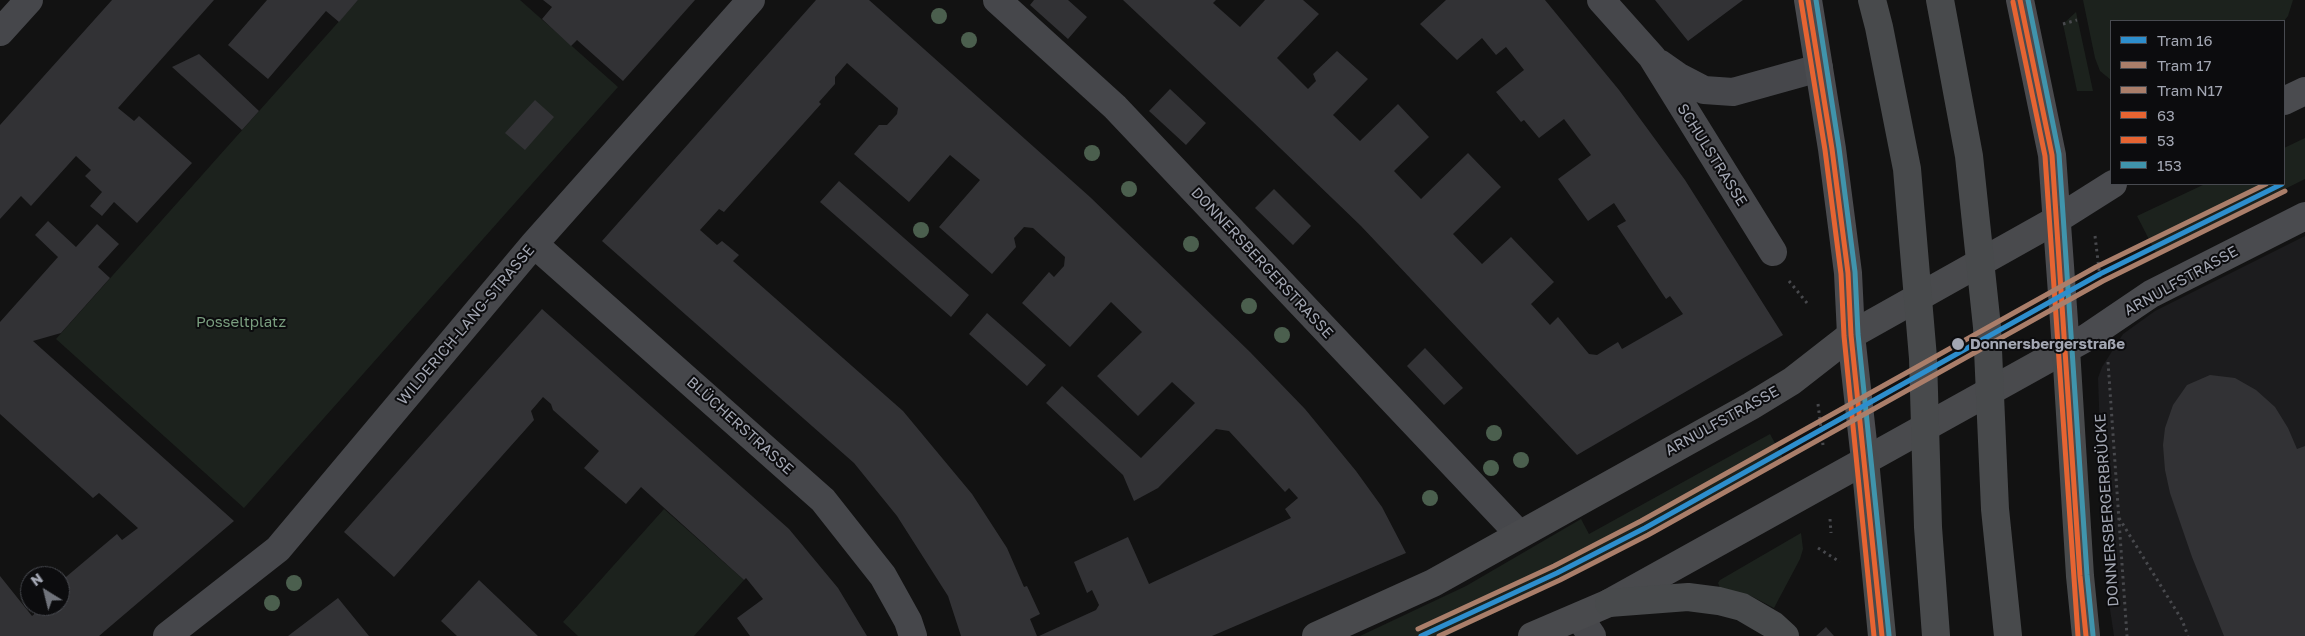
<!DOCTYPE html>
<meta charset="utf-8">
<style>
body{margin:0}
#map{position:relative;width:2305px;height:636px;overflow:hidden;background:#121212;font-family:"Golos Text",sans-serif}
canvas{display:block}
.legend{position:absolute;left:2110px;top:20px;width:175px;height:165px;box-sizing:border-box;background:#0c0c0e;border:1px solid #484a50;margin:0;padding:6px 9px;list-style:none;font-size:15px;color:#a3a7b3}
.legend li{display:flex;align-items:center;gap:10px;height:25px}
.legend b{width:25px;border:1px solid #484a50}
.north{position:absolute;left:20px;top:566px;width:50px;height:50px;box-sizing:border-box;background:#0c0c0e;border:1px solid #484a50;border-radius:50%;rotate:324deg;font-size:14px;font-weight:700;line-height:20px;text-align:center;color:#a3a7b3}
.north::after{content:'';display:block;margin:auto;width:18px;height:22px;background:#70737b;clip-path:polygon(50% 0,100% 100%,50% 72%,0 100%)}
</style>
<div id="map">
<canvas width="2305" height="636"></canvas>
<ul class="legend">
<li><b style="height:6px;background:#2d8ecd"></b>Tram 16</li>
<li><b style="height:6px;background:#aa7e6a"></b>Tram 17</li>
<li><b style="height:6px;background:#aa7e6a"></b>Tram N17</li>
<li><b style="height:6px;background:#e66432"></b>63</li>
<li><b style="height:6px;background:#e66432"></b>53</li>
<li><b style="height:6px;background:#4094ac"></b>153</li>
</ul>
<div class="north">N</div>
</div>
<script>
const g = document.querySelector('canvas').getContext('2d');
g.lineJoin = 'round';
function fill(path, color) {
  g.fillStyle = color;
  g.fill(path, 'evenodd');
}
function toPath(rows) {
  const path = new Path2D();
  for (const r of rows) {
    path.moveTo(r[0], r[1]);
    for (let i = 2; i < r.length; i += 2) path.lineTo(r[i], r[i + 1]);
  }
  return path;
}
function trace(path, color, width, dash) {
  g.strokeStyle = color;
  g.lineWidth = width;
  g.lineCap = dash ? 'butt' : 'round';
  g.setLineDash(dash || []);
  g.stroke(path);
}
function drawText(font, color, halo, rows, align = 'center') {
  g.font = font + ' "Golos Text",sans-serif';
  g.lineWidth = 4;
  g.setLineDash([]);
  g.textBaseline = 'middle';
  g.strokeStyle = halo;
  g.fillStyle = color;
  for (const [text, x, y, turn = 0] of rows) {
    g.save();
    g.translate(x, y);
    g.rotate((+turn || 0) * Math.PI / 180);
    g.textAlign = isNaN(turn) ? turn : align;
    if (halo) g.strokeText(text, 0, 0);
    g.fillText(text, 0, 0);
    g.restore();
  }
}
const built = toPath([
 [2305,236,2305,636,2114,636,2105,576,2098,378,2102,367,2123,334,2155,311]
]);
const green = toPath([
 [358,0,520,0,618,87,244,508,56,339],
 [2083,0,2293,0,2288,16,2284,21,2111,21,2111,80,2100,71,2095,58],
 [2076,12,2093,91,2077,91,2063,24],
 [2305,138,2305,179,2156,253,2137,216,2205,184,2284,184,2284,148],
 [1770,434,1784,460,1600,563,1446,636,1360,636,1466,586,1581,519,1589,534],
 [664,509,744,580,694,636,578,636,563,622],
 [1801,533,1803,549,1800,559,1774,608,1751,596,1720,588,1718,583,1720,580]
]);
const building = toPath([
 [112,0,214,0,118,108,134,121,139,116,192,163,137,223,114,202,102,216,90,206,102,192,85,176,91,170,76,156,31,206,21,196,0,219,0,125],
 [267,0,358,0,339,22,326,11,268,79,228,45],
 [543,0,695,0,623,81,577,40,571,46,542,19,552,7],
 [816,0,869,0,1090,197,1250,352,1305,409,1356,471,1382,507,1406,553,1212,636,1039,636,1096,610,1099,605,1092,590,1087,593,1074,562,1128,537,1149,584,1291,518,1285,509,1298,498,1289,488,1285,492,1229,431,1216,429,1158,488,1134,501,1123,475,1046,403,1062,386,1141,458,1195,403,1172,382,1138,416,1097,376,1142,332,1111,302,1070,347,1022,303,1049,272,1054,277,1064,266,1065,257,1033,228,1024,227,1014,238,1016,247,992,274,939,227,980,180,950,155,909,202,854,154,879,125,887,125,897,114,898,108,847,63,835,77,835,84,819,102,821,104,724,212,719,209,700,230,717,245,722,241,739,255,733,261,903,411,972,494,1007,548,1024,587,1027,586,1040,614,1030,619,1037,636,961,636,948,596,897,516,854,463,602,241],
 [1034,0,1068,0,1087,17,1068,39,1030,5],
 [1123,0,1216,0,1213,3,1240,27,1265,0,1303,0,1319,14,1277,58,1308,89,1316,81,1313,74,1337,51,1368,79,1333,115,1360,141,1398,104,1429,137,1394,171,1421,199,1468,153,1501,187,1453,234,1482,264,1511,237,1554,282,1531,304,1550,325,1558,317,1589,354,1597,355,1618,342,1622,349,1683,314,1670,296,1666,299,1617,226,1626,221,1614,203,1588,221,1558,179,1591,155,1564,119,1539,138,1524,120,1521,122,1496,92,1524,70,1506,47,1496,55,1482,38,1457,60,1420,24,1446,0,1545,0,1619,90,1685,180,1783,335,1577,455,1361,226,1252,121],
 [1655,0,1743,0,1688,41],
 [199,54,259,111,242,130,172,67],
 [1170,89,1206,123,1186,145,1149,111],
 [535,100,554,117,525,150,505,133],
 [839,181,969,295,951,317,820,202],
 [1274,189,1311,226,1293,245,1255,208],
 [48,221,76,247,97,224,119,244,98,267,110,278,61,333,33,341,234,521,99,636,0,636,0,576,32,616,44,606,60,606,60,582,117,534,122,540,138,528,99,493,93,498,0,414,0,322,58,257,35,235],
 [542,309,789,529,838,588,867,636,750,636,737,618,763,599,746,578,744,580,641,487,626,504,584,468,599,451,553,410,551,404,543,397,531,411,534,420,394,577,344,532],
 [987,313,1046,365,1027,386,969,334],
 [1425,348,1463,388,1444,405,1407,366],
 [2210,375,2235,378,2256,390,2275,407,2288,428,2297,449,2305,446,2305,636,2224,636,2192,557,2170,493,2165,470,2163,445,2165,428,2173,405,2187,385],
 [479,580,538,636,457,636,441,621],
 [338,598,369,636,288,636],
 [1826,627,1834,636,1816,636]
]);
const path = toPath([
 [2063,24,2077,20],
 [2095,236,2101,286],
 [1789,281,1807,303],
 [2108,362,2127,636],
 [1818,404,1823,445],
 [2119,518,2182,620,2188,636],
 [1830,519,1831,533],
 [1818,548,1840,562]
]);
const minor = toPath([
 [997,0,1115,107,1519,534],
 [1601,0,1652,57,1773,252],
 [0,32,29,0],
 [1659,63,1679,77,1704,90,1733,92,1819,68],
 [534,244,823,500,883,576,908,621,913,636],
 [1579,617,1592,636],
 [167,636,278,549,534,244,751,0]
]);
const secondary = toPath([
 [1808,0,1832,149,1848,273,1851,335,1865,460],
 [2020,0,2052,155,2066,349,2086,338,2151,294,2305,216],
 [2284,101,2305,91],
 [2056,220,2113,184]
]);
const primary = toPath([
 [1316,636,1433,583,1751,406,1792,381,1851,335,2056,220],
 [1532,636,1609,603,2066,349]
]);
const trunk = toPath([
 [2066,349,2080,576,2086,636],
 [1865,460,1882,636],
 [1609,603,1688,597,1719,601,1742,607,1773,625,1785,636]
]);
const trunkBridge = toPath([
 [1872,0,1879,27,1907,169,1923,358,1928,527,1936,636],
 [1940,0,1969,156,1987,327,1995,509,2008,636]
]);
const bus1 = toPath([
 [1808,0,1832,149,1848,273,1851,335,1882,636],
 [2020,0,2052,155,2080,576,2086,636]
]);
const bus2 = toPath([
 [1801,1,1825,150,1841,274,1844,336,1874,636],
 [2013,2,2045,156,2078,636]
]);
const bus3 = toPath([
 [1816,0,1839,148,1855,272,1858,334,1889,635],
 [2028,0,2059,154,2087,575,2093,635]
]);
const tram1 = toPath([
 [1421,636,1557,573,1645,528,2100,274,2282,184]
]);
const tram2 = toPath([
 [1439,636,1560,580,1648,535,2103,281,2285,191]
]);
const tram3 = toPath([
 [1418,629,1554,566,1641,521,2096,267,2266,184]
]);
const trees = [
 [939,16],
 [969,40],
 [1092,153],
 [1129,189],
 [921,230],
 [1191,244],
 [1249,306],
 [1282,335],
 [1494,433],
 [1521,460],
 [1491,468],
 [1430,498],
 [294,583],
 [272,603]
];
const markers = [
 [1958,344,7,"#a3a7b3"]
];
const streetNames = [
 ["SCHULSTRASSE",1712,155,58],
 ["DONNERSBERGERSTRASSE",1262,263,47],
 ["ARNULFSTRASSE",2181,281,-29],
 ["WILDERICH-LANG-STRASSE",466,325,-50],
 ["ARNULFSTRASSE",1722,421,-29],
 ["BLÜCHERSTRASSE",740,426,42],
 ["DONNERSBERGERBRÜCKE",2107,510,-94]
];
const parkNames = [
 ["Posseltplatz",241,322]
];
const stopNames = [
 ["Donnersbergerstraße",1970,344]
];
fill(built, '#1c1c1e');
fill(green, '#1c221d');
fill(building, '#323235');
trace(path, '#48494d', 3, [2.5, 4]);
trace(minor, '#46474b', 28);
trace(secondary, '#4a4b4f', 28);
trace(primary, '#494a4d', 28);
trace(trunk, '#484a4c', 28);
trace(trunkBridge, '#484a4c', 28);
trace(bus1, '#e66432', 5);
trace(bus2, '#e66432', 5);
trace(bus3, '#4094ac', 5);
trace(tram1, '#2d8ecd', 5);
trace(tram2, '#aa7e6a', 5);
trace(tram3, '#aa7e6a', 5);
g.fillStyle = '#4b5f4e';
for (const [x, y] of trees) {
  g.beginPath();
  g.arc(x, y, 8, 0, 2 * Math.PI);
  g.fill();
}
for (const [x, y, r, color] of markers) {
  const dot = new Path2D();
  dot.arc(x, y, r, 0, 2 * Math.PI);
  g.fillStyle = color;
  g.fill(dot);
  trace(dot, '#0c0c0e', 2);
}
drawText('15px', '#a3a7b3', '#0c0c0e', streetNames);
drawText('15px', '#7a9e7f', '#0c0c0e', parkNames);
drawText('bold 15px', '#a3a7b3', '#0c0c0e', stopNames, 'left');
</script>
